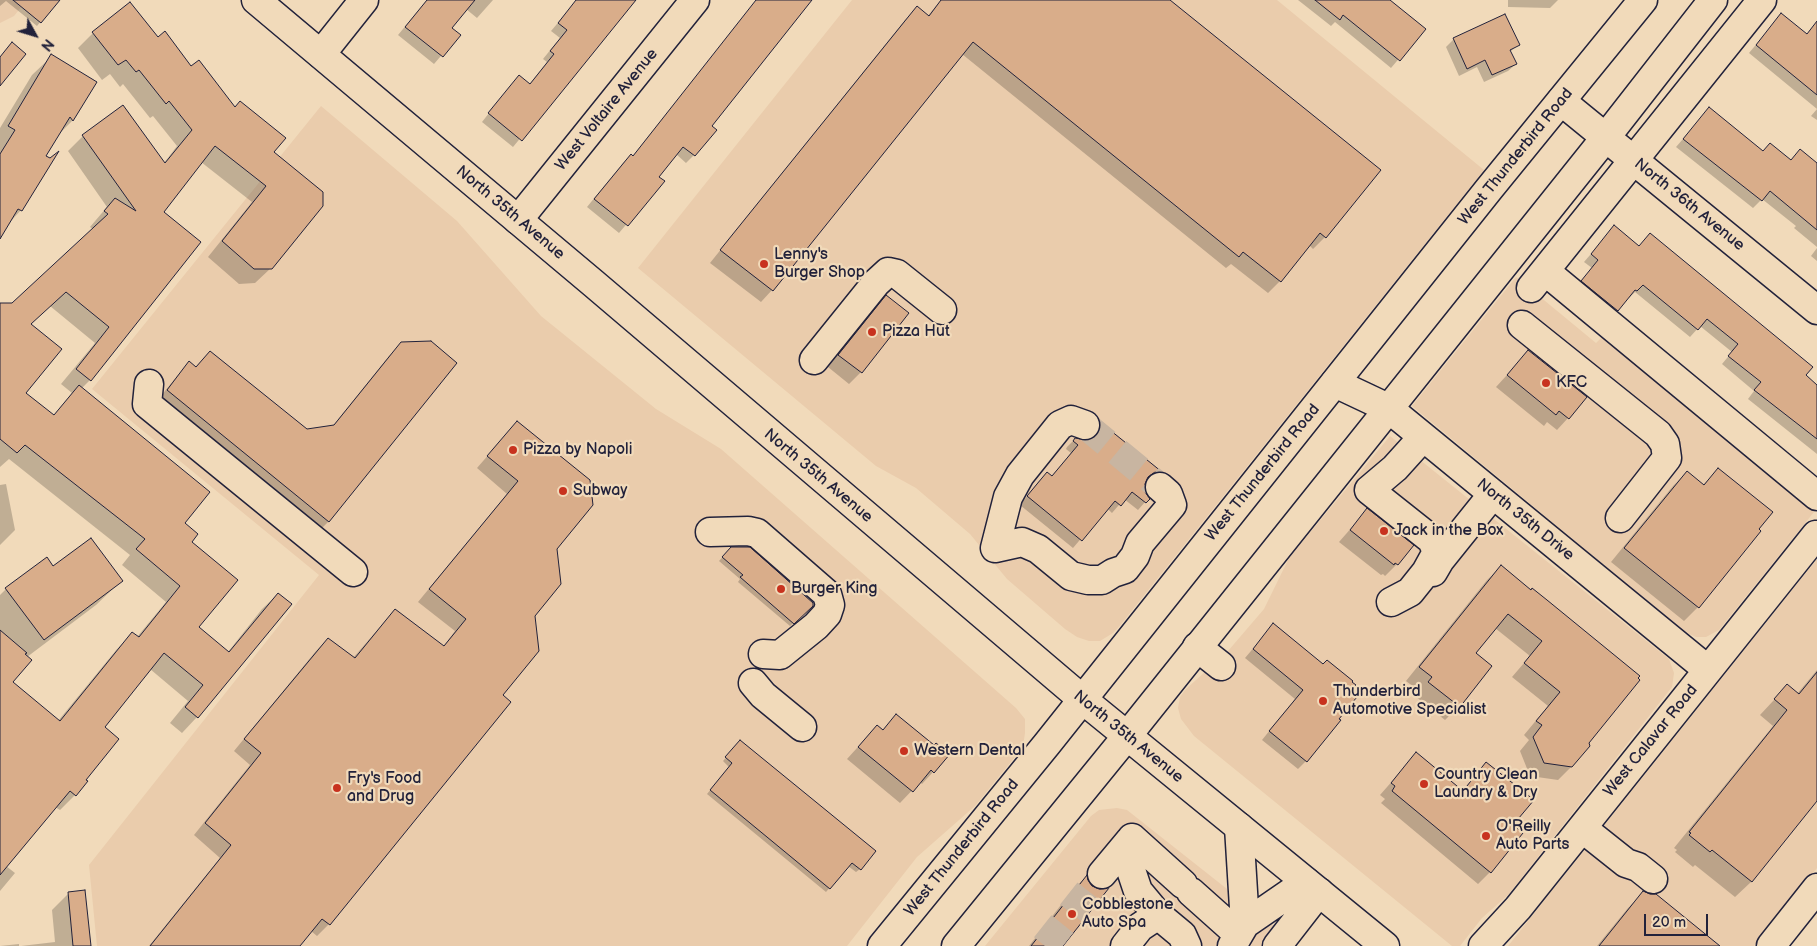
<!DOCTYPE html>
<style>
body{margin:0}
#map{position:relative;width:1817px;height:946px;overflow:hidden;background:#f1daba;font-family:"Balsamiq Sans",sans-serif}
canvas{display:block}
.north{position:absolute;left:10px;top:10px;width:50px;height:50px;-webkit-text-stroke:4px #f1daba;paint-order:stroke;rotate:129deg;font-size:14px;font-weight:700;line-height:20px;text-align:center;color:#22223b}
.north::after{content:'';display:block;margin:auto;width:18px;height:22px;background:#22223b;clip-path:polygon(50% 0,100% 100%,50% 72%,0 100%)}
.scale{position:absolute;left:1644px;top:914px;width:64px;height:22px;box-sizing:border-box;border:2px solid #22223b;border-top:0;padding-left:6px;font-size:15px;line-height:18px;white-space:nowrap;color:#22223b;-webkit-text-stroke:4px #f1daba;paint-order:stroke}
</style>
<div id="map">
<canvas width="1817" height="946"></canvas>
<div class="north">N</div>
<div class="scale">20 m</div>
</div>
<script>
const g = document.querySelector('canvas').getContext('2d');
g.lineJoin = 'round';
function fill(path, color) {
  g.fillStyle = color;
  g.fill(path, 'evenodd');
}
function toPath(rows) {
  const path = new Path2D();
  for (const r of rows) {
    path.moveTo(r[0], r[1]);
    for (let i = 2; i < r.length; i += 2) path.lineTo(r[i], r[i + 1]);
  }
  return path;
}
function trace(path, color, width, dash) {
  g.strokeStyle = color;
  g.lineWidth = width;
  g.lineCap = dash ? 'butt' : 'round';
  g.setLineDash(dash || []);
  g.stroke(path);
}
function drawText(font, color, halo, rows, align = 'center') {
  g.font = font + ' "Balsamiq Sans",sans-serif';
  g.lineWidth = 4.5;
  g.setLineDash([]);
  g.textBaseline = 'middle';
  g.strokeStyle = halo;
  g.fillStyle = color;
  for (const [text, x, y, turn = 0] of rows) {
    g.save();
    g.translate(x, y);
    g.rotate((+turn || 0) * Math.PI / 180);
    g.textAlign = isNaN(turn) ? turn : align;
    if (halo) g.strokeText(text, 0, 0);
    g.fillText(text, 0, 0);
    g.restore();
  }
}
const built = toPath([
 [0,0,27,0,14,16,0,23],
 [852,0,1277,0,1484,170,1118,628,1113,633,1100,641,1089,641,1077,637,1065,629,1007,579,970,534,916,488,876,466,638,268],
 [321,106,457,221,541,316,656,409,721,449,1016,708,1025,719,1025,733,1023,746,1015,757,975,806,917,857,847,946,97,946,89,865,319,575,92,389],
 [1516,277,1596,343,1602,337,1814,512,1719,630,1706,637,1696,637,1685,632,1412,406],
 [1390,436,1669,659,1674,673,1672,687,1508,895,1482,918,1460,946,1452,946,1194,736,1181,719,1178,708,1180,697,1185,690,1228,651,1264,609,1289,558],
 [1817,559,1817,868,1754,946,1508,946],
 [1117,808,1127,810,1279,930,1267,946,985,946,1091,816,1099,810]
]);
const shadow = toPath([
 [0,0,58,0,37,26,6,1,0,6],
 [427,0,493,0,477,18,466,9,450,29,459,35,434,64,398,35],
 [588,0,635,0,513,147,482,122,511,85,529,85,547,62,543,59,560,38,551,31,573,5],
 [757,0,811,0,711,126,715,130,694,155,686,163,676,154,657,177,663,181,619,233,587,207,623,163,631,155,632,157],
 [941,0,1168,0,1379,170,1325,237,1313,249,1309,245,1280,281,1268,293,1231,264,1226,268,962,54,772,290,761,302,710,263,905,20,917,8,927,17],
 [1298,0,1388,0,1424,29,1391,68,1335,22,1331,26],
 [1508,0,1558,0,1550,8,1508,7],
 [1774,23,1806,35,1815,25,1817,27,1817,120,1811,116,1817,109,1749,53],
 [93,33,158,39,235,108,272,152,271,268,255,283,239,284,208,257,252,202,201,162,162,212,90,380,81,389,183,524,190,542,197,627,228,652,262,609,278,594,290,604,197,717,182,733,170,723,188,701,150,669,103,727,84,780,75,795,60,810,55,807,6,866,15,873,0,891,0,595,6,589,53,567,119,583,96,605,27,657,11,682,58,721,117,649,132,634,137,637,166,602,122,565,130,555,9,459,0,467,0,304,12,305,93,229,90,227,107,207,68,151,83,136,164,163,177,146,153,116,150,118,123,84,120,87,110,74,102,80,78,48],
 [50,306,95,343,61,384,72,393,53,416,24,393,30,325],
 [1454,39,1518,45,1510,52,1516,64,1508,71,1484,82,1477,67,1459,76,1446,47],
 [52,56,95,82,72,121,58,135,45,156,21,210,0,233,0,128,32,75],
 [1709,109,1763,152,1790,161,1800,150,1817,164,1817,247,1794,228,1796,226,1762,199,1753,208,1676,147],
 [1614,227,1817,386,1817,454,1748,399,1754,391,1722,364,1732,352,1700,326,1690,337,1635,292,1629,298,1628,297,1609,318,1575,289,1592,268,1584,262],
 [1817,248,1817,261,1811,256],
 [886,297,861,372,849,384,828,367,875,308],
 [401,344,329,521,317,533,156,402,178,375,189,363,195,368,210,352,307,430,332,427,389,356],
 [1528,352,1568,418,1557,430,1547,422,1544,426,1496,387],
 [517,422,556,548,534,615,501,695,509,702,329,924,317,936,311,931,299,946,149,946,220,858,194,835,250,765,234,751,316,651,328,639,353,658,395,610,443,647,455,631,418,602,507,494,477,468],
 [1100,424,1160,472,1153,479,1145,480,1144,483,1145,502,1138,510,1124,499,1112,513,1107,508,1073,548,1020,505,1039,481,1051,477,1071,453,1066,449,1067,447,1075,439,1087,442,1092,440,1093,431],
 [1718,470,1759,531,1698,607,1684,621,1611,562,1673,486,1687,472,1703,485],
 [6,484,15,530,0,545,0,485],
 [1367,510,1397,564,1385,576,1383,574,1381,575,1339,542],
 [731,548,812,605,790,626,738,582,740,579,719,561],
 [1501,567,1531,592,1588,743,1571,767,1558,780,1530,776,1520,751,1529,740,1524,735,1548,706,1512,677,1530,656,1495,628,1475,653,1490,666,1459,706,1445,720,1415,696,1419,691,1406,681,1487,580],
 [1273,625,1323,666,1306,761,1298,769,1262,740,1295,699,1245,658],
 [1817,670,1817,799,1751,882,1735,897,1695,865,1693,867,1675,852,1677,850,1674,848,1773,726,1760,715,1787,686,1797,694],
 [896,716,933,772,922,784,920,782,900,803,847,759,877,726,882,731],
 [737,745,860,869,856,872,848,866,826,892,707,794,729,767,723,761],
 [1416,754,1462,791,1486,764,1511,826,1521,834,1490,872,1478,884,1381,803,1385,799,1380,795],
 [1086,877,1061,946,1029,946,1071,892],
 [1643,893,1718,946,1597,946,1628,908],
 [68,894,90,946,21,946,55,942,52,910],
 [19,944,19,946,0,946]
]);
const building = toPath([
 [13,0,60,0,41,23,13,0],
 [427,0,475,0,452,28,461,35,443,57,405,27,427,0],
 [576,0,636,0,522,141,488,113,519,75,530,84,554,54,550,51,567,30,558,23,576,0],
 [756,0,812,0,712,126,717,130,695,156,683,147,659,177,665,181,628,226,594,199,631,154,633,156,756,0],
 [941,0,1170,0,1381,170,1326,238,1320,233,1281,282,1243,252,1239,257,973,42,773,291,720,250,917,6,929,16,941,0],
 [1315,0,1390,0,1426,29,1400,61,1343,15,1340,20,1315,0],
 [130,2,158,37,165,31,191,66,199,60,235,107,240,101,286,138,274,152,323,192,323,206,272,269,254,269,222,241,266,186,215,146,164,212,201,242,91,381,76,369,109,327,66,292,31,324,62,349,26,393,54,415,79,385,210,492,185,523,198,534,192,542,238,580,199,627,229,652,278,593,292,604,198,718,185,707,203,685,164,653,105,727,119,739,86,780,88,781,76,796,70,791,0,875,0,630,27,653,25,654,32,660,13,682,60,721,132,632,139,637,180,586,136,549,145,539,25,445,17,453,0,439,0,303,12,303,108,214,104,211,115,198,136,211,82,135,123,105,165,163,192,130,169,101,166,104,139,70,136,72,126,60,118,65,92,32,130,2],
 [1781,13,1807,34,1817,21,1817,95,1756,45,1781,13],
 [1505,14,1520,45,1510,50,1517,64,1492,75,1485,60,1467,69,1453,38,1505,14],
 [12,42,26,54,0,86,0,57,12,42],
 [51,54,97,82,73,121,70,117,46,156,50,158,59,151,22,211,18,209,0,239,0,154,15,130,8,126,51,54],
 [1709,107,1763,151,1770,143,1791,160,1800,149,1817,163,1817,230,1770,191,1762,201,1683,139,1709,107],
 [1614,225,1639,246,1650,233,1813,367,1806,375,1817,385,1817,439,1754,390,1761,382,1728,356,1738,344,1707,319,1698,330,1643,285,1637,291,1635,290,1618,311,1581,281,1598,260,1591,254,1614,225],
 [886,295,909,313,862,373,838,355,886,295],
 [431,341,457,363,329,522,167,390,189,361,196,367,210,351,307,429,334,425,401,342,431,341],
 [1528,350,1587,397,1569,419,1559,411,1556,415,1507,375,1528,350],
 [517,421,590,480,593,505,557,549,561,584,535,616,539,651,503,695,511,702,330,925,322,919,300,946,150,946,231,845,205,823,261,753,244,739,328,638,355,658,395,609,444,646,466,619,429,589,518,481,487,456,517,421],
 [1100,422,1162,472,1155,472,1148,477,1145,484,1145,492,1150,499,1146,503,1132,492,1121,506,1115,501,1082,541,1027,496,1047,472,1052,476,1078,445,1073,441,1075,438,1087,440,1095,437,1099,431,1100,422],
 [1718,468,1773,512,1759,529,1761,531,1699,608,1624,548,1687,471,1704,485,1718,468],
 [1367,508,1414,545,1398,565,1395,563,1394,565,1350,530,1367,508],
 [91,538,123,581,44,640,5,588,47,557,53,566,91,538],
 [731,547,750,547,813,603,813,606,794,624,740,577,743,575,722,557,731,547],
 [1501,565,1531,590,1532,588,1547,600,1640,676,1638,678,1640,680,1589,743,1590,746,1572,767,1544,763,1533,737,1542,725,1536,721,1560,692,1524,663,1542,641,1508,614,1476,653,1492,666,1460,707,1428,682,1432,677,1419,667,1501,565],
 [1273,623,1323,664,1327,660,1353,681,1352,682,1356,685,1354,687,1361,692,1339,719,1341,720,1307,762,1269,731,1303,690,1253,649,1273,623],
 [1817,672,1817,801,1752,882,1712,850,1710,852,1689,835,1691,833,1689,832,1787,710,1774,699,1787,684,1799,694,1817,672],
 [896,714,934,745,936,743,950,754,934,773,931,770,913,792,858,747,877,725,883,730,896,714],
 [740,740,876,851,861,870,852,863,830,889,710,790,732,763,725,757,740,740],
 [1416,752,1463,791,1486,762,1534,800,1513,825,1523,833,1491,873,1392,791,1395,786,1391,783,1416,752],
 [1087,875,1088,880,1092,886,1100,889,1109,888,1063,946,1031,946,1087,875],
 [85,890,91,946,73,946,68,892,85,890],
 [1643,891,1650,894,1656,894,1720,946,1599,946,1643,891]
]);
const minorTunnel = toPath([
 [1085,425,1160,487],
 [1045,946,1102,874]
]);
const minor = toPath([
 [321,54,364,0],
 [1561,101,1817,310],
 [518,220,695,0],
 [1545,271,1817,496],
 [1531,288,1762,0],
 [1522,325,1658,434,1665,444,1667,458,1620,518],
 [814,360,876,283,888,272,897,274,942,310],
 [1335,383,1388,408,1708,670],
 [149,384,147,404,353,572],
 [710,532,748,531,757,533,827,594,830,605,827,614,816,626,780,655,763,654],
 [995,548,1022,542,1038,549,1071,576,1088,580,1102,580,1113,573,1125,569,1135,556,1140,543,1172,505,1168,494,1160,487],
 [995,548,1008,497,1020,475,1060,425,1071,420,1085,425],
 [1433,572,1440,560,1493,494],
 [1391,602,1410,592,1426,572,1437,552,1432,540,1369,490,1395,468,1423,437],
 [1197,647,1221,666],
 [753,683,763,695,802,727],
 [1239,827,1245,924],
 [1582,828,1626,863,1638,867,1653,879],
 [1132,838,1130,867,1138,891,1158,915],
 [1132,838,1183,884],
 [1102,874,1132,838],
 [1191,892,1238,934],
 [1125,946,1140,927,1158,915,1182,935,1187,946],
 [1232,946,1245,924,1306,882],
 [1277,946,1319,892],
 [1483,946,1518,908,1816,535],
 [1771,946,1817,888]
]);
const major = toPath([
 [256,0,593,283,1082,699,1385,946],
 [882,946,1047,744,1489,189,1643,0],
 [956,946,1127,736,1606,137,1713,0]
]);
const markers = [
 [764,264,5,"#c8321e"],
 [872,332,5,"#c8321e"],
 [1546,383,5,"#c8321e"],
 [513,450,5,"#c8321e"],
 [563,491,5,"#c8321e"],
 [1384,531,5,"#c8321e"],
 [781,589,5,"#c8321e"],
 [1323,701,5,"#c8321e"],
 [904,751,5,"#c8321e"],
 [1424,784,5,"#c8321e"],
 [337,788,5,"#c8321e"],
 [1486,836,5,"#c8321e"],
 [1072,914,5,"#c8321e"]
];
const streetNames = [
 ["West Voltaire Avenue",607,110,-51],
 ["West Thunderbird Road",1516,157,-51],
 ["North 36th Avenue",1689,205,39],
 ["North 35th Avenue",510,213,40],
 ["West Thunderbird Road",1263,473,-51],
 ["North 35th Avenue",818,476,40],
 ["North 35th Drive",1525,520,39],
 ["North 35th Avenue",1128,737,39],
 ["West Calavar Road",1651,741,-51],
 ["West Thunderbird Road",962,848,-51]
];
const poiNames = [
 ["Lenny's",774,255],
 ["Burger Shop",774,273],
 ["Pizza Hut",882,332],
 ["KFC",1556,383],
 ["Pizza by Napoli",523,450],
 ["Subway",573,491],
 ["Jack in the Box",1394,531],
 ["Burger King",791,589],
 ["Thunderbird",1333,692],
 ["Automotive Specialist",1333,710],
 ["Western Dental",914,751],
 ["Country Clean",1434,775],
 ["Laundry & Dry",1434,793],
 ["Fry's Food",347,779],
 ["and Drug",347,797],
 ["O'Reilly",1496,827],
 ["Auto Parts",1496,845],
 ["Cobblestone",1082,905],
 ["Auto Spa",1082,923]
];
fill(built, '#eaccac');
fill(shadow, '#0003');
fill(building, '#d9ad8a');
trace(building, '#22223b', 1);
trace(minorTunnel, '#c8b5a1', 28, [28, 14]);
trace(minor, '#22223b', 31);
trace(major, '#22223b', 31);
trace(minor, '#f1daba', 28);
trace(major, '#f1daba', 28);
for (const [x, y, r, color] of markers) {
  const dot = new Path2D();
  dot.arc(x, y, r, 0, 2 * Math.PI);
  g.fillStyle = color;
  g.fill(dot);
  trace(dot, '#f1daba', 2);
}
drawText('16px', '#22223b', '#f1daba', streetNames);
drawText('16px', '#22223b', '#f1daba', poiNames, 'left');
</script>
